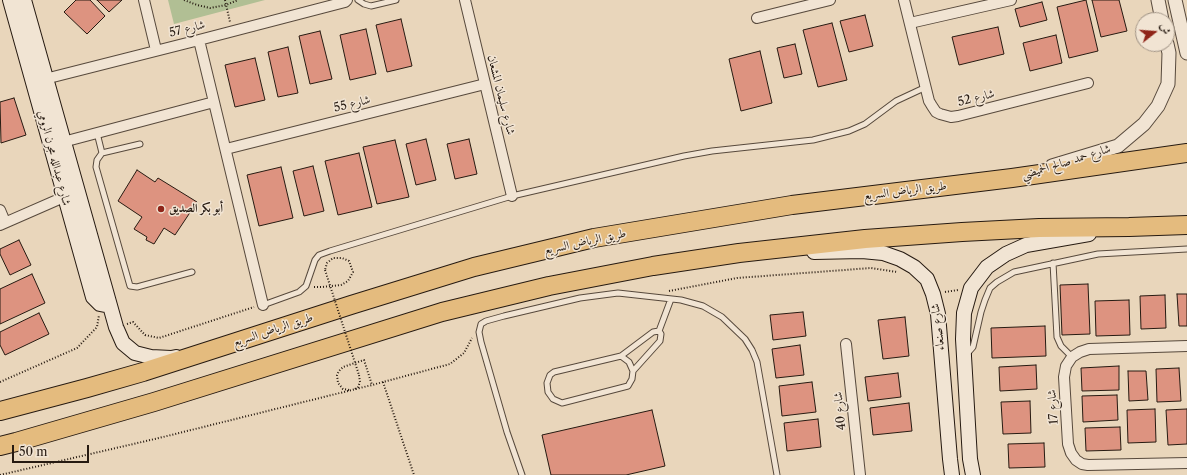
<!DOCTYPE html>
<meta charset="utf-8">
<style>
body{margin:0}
#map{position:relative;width:1187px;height:475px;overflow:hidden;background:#e9d6bb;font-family:"Libre Caslon Text",Amiri,serif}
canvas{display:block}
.north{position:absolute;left:1135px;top:12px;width:40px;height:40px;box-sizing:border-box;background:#f1e4d3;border:1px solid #a09385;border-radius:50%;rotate:73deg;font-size:11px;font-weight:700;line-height:16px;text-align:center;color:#261a11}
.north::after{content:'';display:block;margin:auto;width:14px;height:18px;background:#8f2418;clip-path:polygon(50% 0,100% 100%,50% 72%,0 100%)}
.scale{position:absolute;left:12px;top:445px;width:77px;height:18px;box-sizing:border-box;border:2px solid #261a11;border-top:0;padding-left:5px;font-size:12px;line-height:14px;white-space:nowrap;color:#261a11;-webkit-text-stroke:3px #f1e4d3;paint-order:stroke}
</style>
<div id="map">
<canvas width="1187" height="475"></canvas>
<div class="north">ش</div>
<div class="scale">50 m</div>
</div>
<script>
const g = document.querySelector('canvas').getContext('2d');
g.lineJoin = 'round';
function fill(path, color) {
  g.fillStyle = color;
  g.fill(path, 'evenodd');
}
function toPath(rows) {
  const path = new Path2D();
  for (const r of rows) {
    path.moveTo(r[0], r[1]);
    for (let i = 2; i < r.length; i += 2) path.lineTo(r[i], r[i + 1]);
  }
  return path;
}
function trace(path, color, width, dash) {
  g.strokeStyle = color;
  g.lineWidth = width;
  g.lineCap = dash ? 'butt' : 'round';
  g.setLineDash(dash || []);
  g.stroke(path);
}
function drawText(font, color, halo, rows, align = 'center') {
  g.font = font + ' "Libre Caslon Text",Amiri,serif';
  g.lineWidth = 3;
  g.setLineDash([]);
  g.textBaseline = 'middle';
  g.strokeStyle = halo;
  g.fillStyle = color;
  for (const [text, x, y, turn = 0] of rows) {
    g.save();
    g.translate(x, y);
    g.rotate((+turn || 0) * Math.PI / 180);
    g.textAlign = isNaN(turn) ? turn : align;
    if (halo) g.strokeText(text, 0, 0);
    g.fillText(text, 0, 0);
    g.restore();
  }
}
const green = toPath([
 [168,0,265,0,174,24]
]);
const building = toPath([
 [76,0,90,0,105,16,87,34,64,12,76,0],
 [97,0,122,0,109,12,97,0],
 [1086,0,1098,51,1069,58,1057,7,1086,0],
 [1092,0,1119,0,1127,31,1101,37,1092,0],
 [1042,2,1047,20,1020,27,1015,9,1042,2],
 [865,15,873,46,849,52,840,21,865,15],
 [401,19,412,66,387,72,376,25,401,19],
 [832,23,847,80,818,87,803,30,832,23],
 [998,27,1004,54,959,65,952,37,998,27],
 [366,29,376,74,350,80,340,35,366,29],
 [320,31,332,79,310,84,299,36,320,31],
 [1056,35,1062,63,1030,71,1023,43,1056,35],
 [795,44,802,74,784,78,777,48,795,44],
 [288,47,298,93,278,97,268,52,288,47],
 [760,51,772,103,741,111,729,59,760,51],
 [255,58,265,100,235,107,225,65,255,58],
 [14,98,26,135,1,143,0,102,14,98],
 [426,139,436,180,416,185,406,144,426,139],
 [469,139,477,174,455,179,447,144,469,139],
 [395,140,409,197,377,204,363,147,395,140],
 [359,153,372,207,338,215,325,161,359,153],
 [313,166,324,211,304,216,293,171,313,166],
 [281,167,293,218,259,226,247,175,281,167],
 [137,170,155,182,158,178,197,202,175,235,164,228,154,244,146,240,147,237,134,229,142,217,118,201,137,170],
 [19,240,31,265,10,275,0,254,0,249,19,240],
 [32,274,45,303,0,324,0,289,32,274],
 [1088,284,1090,334,1062,335,1060,285,1088,284],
 [1177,294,1187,294,1187,326,1179,326,1177,294],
 [1165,295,1166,328,1141,329,1140,296,1165,295],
 [1129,300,1130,335,1096,336,1095,301,1129,300],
 [803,312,806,336,773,340,770,315,803,312],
 [39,313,49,334,5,355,0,345,0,332,39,313],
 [905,317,909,356,883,359,878,320,905,317],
 [1045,326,1046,356,992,358,991,328,1045,326],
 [800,345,804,375,776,378,772,349,800,345],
 [1036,365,1037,389,1000,391,999,367,1036,365],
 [1119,366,1119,390,1082,391,1081,368,1119,366],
 [1179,368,1181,401,1157,402,1156,369,1179,368],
 [1128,371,1146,371,1148,400,1129,401,1128,371],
 [898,373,901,397,868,401,865,377,898,373],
 [812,382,816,412,782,416,779,386,812,382],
 [1117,395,1118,420,1083,422,1082,396,1117,395],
 [1030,401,1031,433,1003,434,1001,402,1030,401],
 [909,403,912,431,873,435,870,408,909,403],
 [1155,409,1156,442,1128,443,1127,410,1155,409],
 [1187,409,1187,444,1168,445,1166,410,1187,409],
 [652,410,665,466,626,475,551,475,542,435,652,410],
 [818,419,821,447,787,451,784,423,818,419],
 [1120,427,1121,450,1086,451,1085,428,1120,427],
 [1044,443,1045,467,1009,468,1008,444,1044,443]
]);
const path = toPath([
 [184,0,197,5,210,8,226,5,238,0],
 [225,0,230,22],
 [314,287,322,287,341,285,348,281,353,272,349,261,342,258,333,258,327,263,325,270],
 [669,291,737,278,871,268,897,272],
 [945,292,958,290],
 [127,324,133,322,145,335,159,338,254,307],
 [0,382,77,348,97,327,99,315],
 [383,382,414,475],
 [355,389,358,387,360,382,359,375],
 [349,390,343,389,338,383,337,375,339,371,343,367,364,360,372,385],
 [0,475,159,438,372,385,450,364,464,353,472,338]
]);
const service = toPath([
 [358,0,364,4,371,6,396,0],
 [97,133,102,153],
 [140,144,102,153,97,160,96,167,130,286,137,287,192,272],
 [1053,263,1057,337,1061,346,1072,357],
 [263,305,299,292,306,286,315,260,319,255,330,251,512,196,684,156,712,151,813,140,849,131,865,124,896,101,926,87],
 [966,355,973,347,981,312,985,300,990,288,997,282,1014,272,1098,254,1187,249],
 [621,356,629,362,633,371,632,379,628,386,562,403,553,399,548,392,547,383,550,375,554,372,621,356,653,332,659,331],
 [633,371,660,341,661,334,659,331,671,299],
 [522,475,507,432,481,342,479,332,481,324,486,321,504,316,580,298,618,293,681,300,703,306,722,317,745,339,752,350,757,362,777,475]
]);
const minor = toPath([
 [144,0,156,50],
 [465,0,512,196],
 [904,0,929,101,932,106,936,112,940,114,951,117,958,116,1088,83],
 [757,18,830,0],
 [910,23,1011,0],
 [199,40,263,305],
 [41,80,199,40,345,2,347,0],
 [63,142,214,102],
 [226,149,485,84],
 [0,210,5,222],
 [0,225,64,197],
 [846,344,860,475],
 [1187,346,1089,349,1080,352,1072,357,1066,366,1064,377,1068,444,1071,453,1076,460,1082,464,1088,465,1187,463]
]);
const tertiary = toPath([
 [1158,0,1162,20],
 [1175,0,1187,53],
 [1052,166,1118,146,1144,124,1158,106,1168,84,1169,53,1167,44]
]);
const secondary = toPath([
 [10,0,93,297,100,304,105,305,108,302],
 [24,0,116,327,123,343,135,353,151,357,171,358,176,357],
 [814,252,862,251,883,253,900,259,914,267,927,279,933,294,938,314,950,459,952,475],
 [973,475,970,459,963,339,964,313,971,288,987,267,1006,254,1026,245,1089,234]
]);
const motorway = toPath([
 [0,411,87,388,143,372,351,305,474,267,594,238,792,205,1012,178,1187,153],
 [0,446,16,442,154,402,442,312,549,286,653,266,739,253,865,239,962,232,1039,228,1129,227,1187,225]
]);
const pathBridge = toPath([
 [325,270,359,375]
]);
const markers = [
 [161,209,4,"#8f2418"]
];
const streetNames = [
 ["شارع 57",187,29,-14],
 ["شارع سليمان المشعان",501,95,76],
 ["شارع 52",976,98,-14],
 ["شارع 55",352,104,-14],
 ["شارع عبدالله مجرن الرومي",54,158,75],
 ["شارع حمد صالح الحميضي",1066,162,-17],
 ["طريق الرياض السريع",905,191,-7],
 ["طريق الرياض السريع",585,242,-12],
 ["شارع صنعاء",938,327,-97],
 ["طريق الرياض السريع",273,330,-18],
 ["شارع 17",1053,407,-94],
 ["شارع 40",840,411,-96]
];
const poiNames = [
 ["أبو بكر الصديق",169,209]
];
fill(green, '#b1bf94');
fill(building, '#dd9380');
trace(building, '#261a11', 1);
trace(service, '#57493c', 7);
trace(minor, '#57493c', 12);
trace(tertiary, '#57493c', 15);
trace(secondary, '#261a11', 16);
trace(motorway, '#261a11', 20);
trace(path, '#261a11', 2, [1, 2]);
trace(service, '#f1e4d3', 5);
trace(minor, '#f1e4d3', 10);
trace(tertiary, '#f1e4d3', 13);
trace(secondary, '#f1e4d3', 14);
trace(motorway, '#e4bb7e', 18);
trace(pathBridge, '#261a11', 2, [1, 2]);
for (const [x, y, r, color] of markers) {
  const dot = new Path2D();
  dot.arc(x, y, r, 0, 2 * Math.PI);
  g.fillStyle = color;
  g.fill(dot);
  trace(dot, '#f1e4d3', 1.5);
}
drawText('12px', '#261a11', '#f1e4d3', streetNames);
drawText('bold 12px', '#261a11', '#f1e4d3', poiNames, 'left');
</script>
